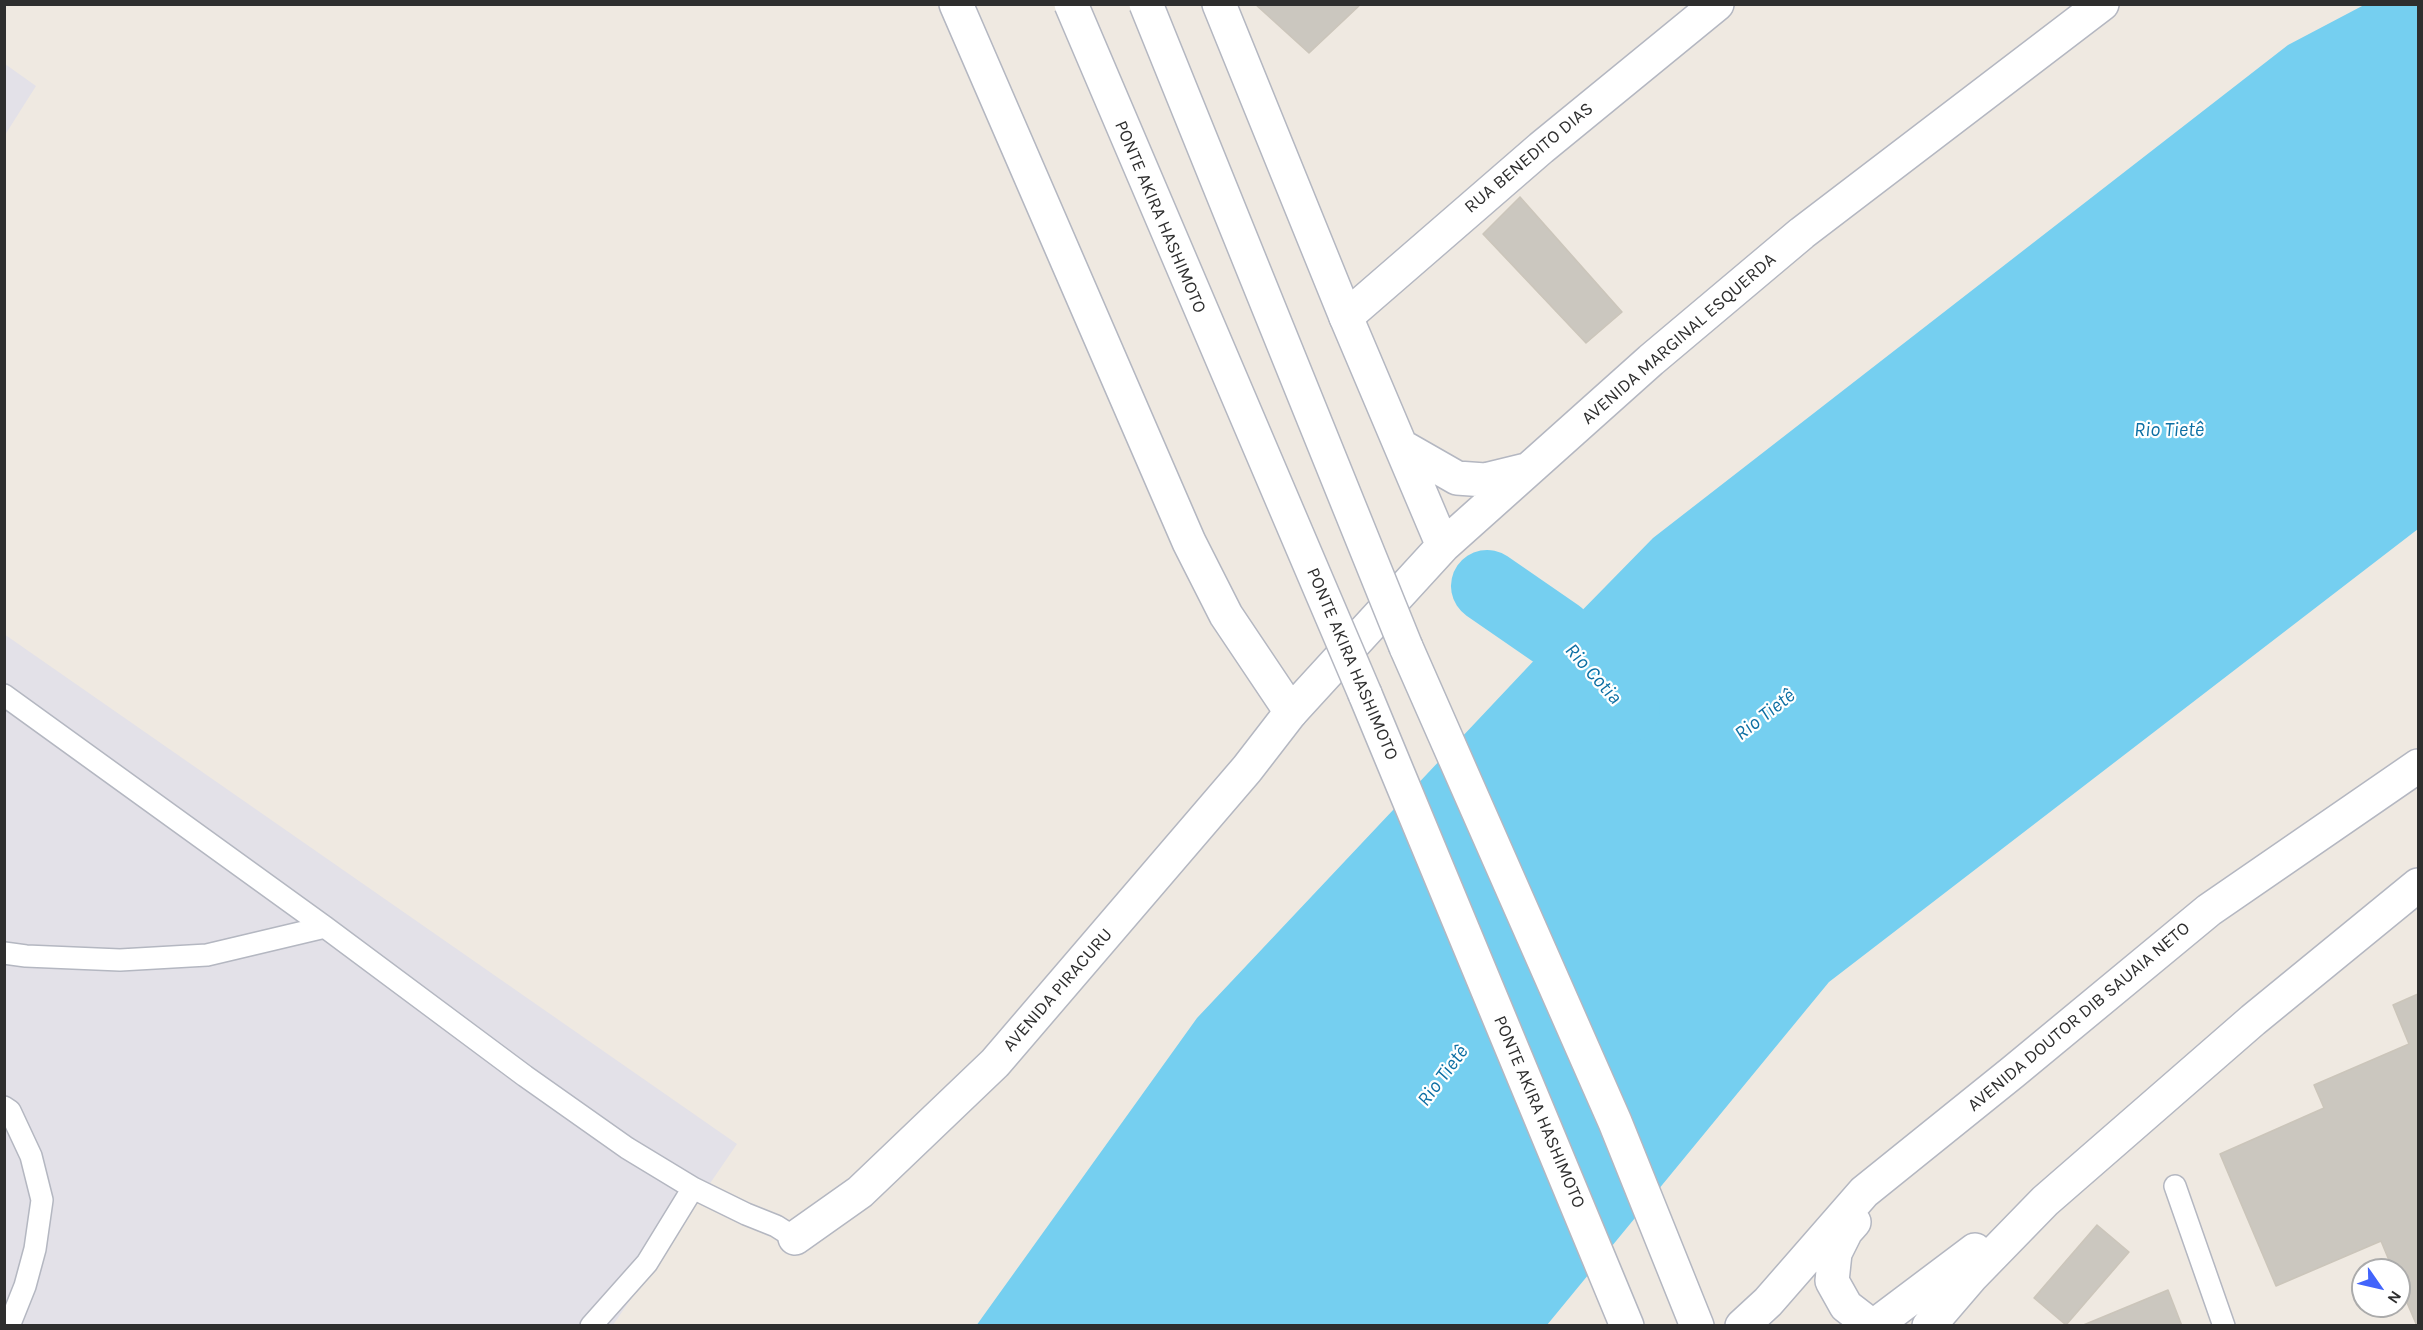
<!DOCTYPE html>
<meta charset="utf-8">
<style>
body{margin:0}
#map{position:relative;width:2423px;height:1330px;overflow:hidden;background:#efe9e1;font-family:Karla,sans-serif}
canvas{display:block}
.frame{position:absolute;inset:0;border:6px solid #2e2e2e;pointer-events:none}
.north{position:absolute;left:2351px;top:1258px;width:60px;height:60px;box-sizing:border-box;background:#fff;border:2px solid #ababab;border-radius:50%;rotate:124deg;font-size:16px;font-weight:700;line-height:24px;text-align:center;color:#2e2e2e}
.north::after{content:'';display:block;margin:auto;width:21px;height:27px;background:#4264fb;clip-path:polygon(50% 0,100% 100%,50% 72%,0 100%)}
</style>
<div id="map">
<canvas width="2423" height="1330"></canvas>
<div class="frame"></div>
<div class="north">N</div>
</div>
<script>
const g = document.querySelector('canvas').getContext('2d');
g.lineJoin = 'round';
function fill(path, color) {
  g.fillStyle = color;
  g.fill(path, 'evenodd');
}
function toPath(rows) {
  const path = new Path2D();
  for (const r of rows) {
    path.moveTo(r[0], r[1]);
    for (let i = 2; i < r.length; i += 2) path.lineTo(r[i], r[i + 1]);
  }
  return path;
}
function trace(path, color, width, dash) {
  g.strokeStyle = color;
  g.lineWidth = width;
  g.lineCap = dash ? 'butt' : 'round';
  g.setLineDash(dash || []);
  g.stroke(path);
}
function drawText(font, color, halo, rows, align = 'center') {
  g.font = font + ' Karla,sans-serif';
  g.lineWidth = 4.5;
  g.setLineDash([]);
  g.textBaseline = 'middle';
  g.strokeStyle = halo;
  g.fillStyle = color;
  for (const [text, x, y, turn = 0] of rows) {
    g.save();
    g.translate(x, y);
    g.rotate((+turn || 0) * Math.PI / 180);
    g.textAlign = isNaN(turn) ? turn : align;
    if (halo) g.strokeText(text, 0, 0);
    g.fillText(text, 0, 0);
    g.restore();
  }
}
const industrial = toPath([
 [5,64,36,86,5,135],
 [4,634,737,1144,613,1325,5,1325]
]);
const water = toPath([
 [2364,5,2418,5,2418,529,1829,982,1547,1325,976,1326,1197,1018,1558,635,1653,538,2288,45]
]);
const river = toPath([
 [1487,586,1558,635,1624,708]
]);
const building = toPath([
 [1255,4,1361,4,1309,53,1255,4],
 [1520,197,1622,312,1586,343,1483,234,1520,197],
 [2418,994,2418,1326,2417,1326,2399,1284,2399,1270,2393,1270,2381,1241,2276,1286,2220,1154,2324,1108,2314,1085,2409,1044,2393,1005,2418,994],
 [2097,1225,2129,1252,2066,1325,2034,1298,2097,1225],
 [2168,1290,2182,1326,2081,1326,2168,1290]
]);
const service = toPath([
 [4,695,325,927,525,1076,627,1148,693,1188],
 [4,953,26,956,120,960,207,955,325,927],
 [4,1107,10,1111,31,1156,42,1200,35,1249,25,1286,9,1326],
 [2175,1186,2224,1326],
 [591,1326,647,1263,693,1188,746,1214,776,1226,795,1238]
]);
const minor = toPath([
 [1346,317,1541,148,1717,4],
 [795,1238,860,1192,995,1063,1247,769,1291,712]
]);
const secondary = toPath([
 [956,4,1189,542,1226,615,1291,712,1443,546,1651,360,1802,233,2102,4],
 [1219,4,1346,317,1443,546],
 [1401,446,1457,478,1485,480,1526,470],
 [1406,647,1615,1122,1697,1326],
 [1365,694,1627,1326],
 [1854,1222,1846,1231,1835,1253,1832,1281,1846,1306,1872,1326],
 [1742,1326,1768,1302,1864,1192,2013,1072,2209,910,2418,766],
 [1874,1326,1975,1250],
 [1929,1326,1971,1277,2045,1201,2253,1020,2418,885]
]);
const secondaryBridge = toPath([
 [1071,4,1365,694],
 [1146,4,1406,647]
]);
const streetNames = [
 ["RUA BENEDITO DIAS",1529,158,-40],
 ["PONTE AKIRA HASHIMOTO",1160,217,67],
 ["AVENIDA MARGINAL ESQUERDA",1679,339,-41],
 ["PONTE AKIRA HASHIMOTO",1352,664,67],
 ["AVENIDA PIRACURU",1058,990,-49],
 ["AVENIDA DOUTOR DIB SAUAIA NETO",2079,1017,-40],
 ["PONTE AKIRA HASHIMOTO",1539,1112,67]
];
const waterNames = [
 ["Rio Tietê",2169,430],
 ["Rio Cotia",1593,674,48],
 ["Rio Tietê",1765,715,-38],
 ["Rio Tietê",1443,1076,-53]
];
fill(industrial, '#e3e1e8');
fill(water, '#75cff0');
trace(river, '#75cff0', 72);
fill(building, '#cbc7bf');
trace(building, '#cbc5ba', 1.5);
trace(service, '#b4b7c1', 24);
trace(minor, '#b4b7c1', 36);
trace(secondary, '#b4b7c1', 36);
trace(service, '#fff', 21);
trace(minor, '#fff', 33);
trace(secondary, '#fff', 33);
trace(secondaryBridge, '#b4b7c1', 36, []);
trace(secondaryBridge, '#fff', 33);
drawText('18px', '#2e2e2e', '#fff', streetNames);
drawText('italic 20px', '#0d6fa3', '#fff', waterNames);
</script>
